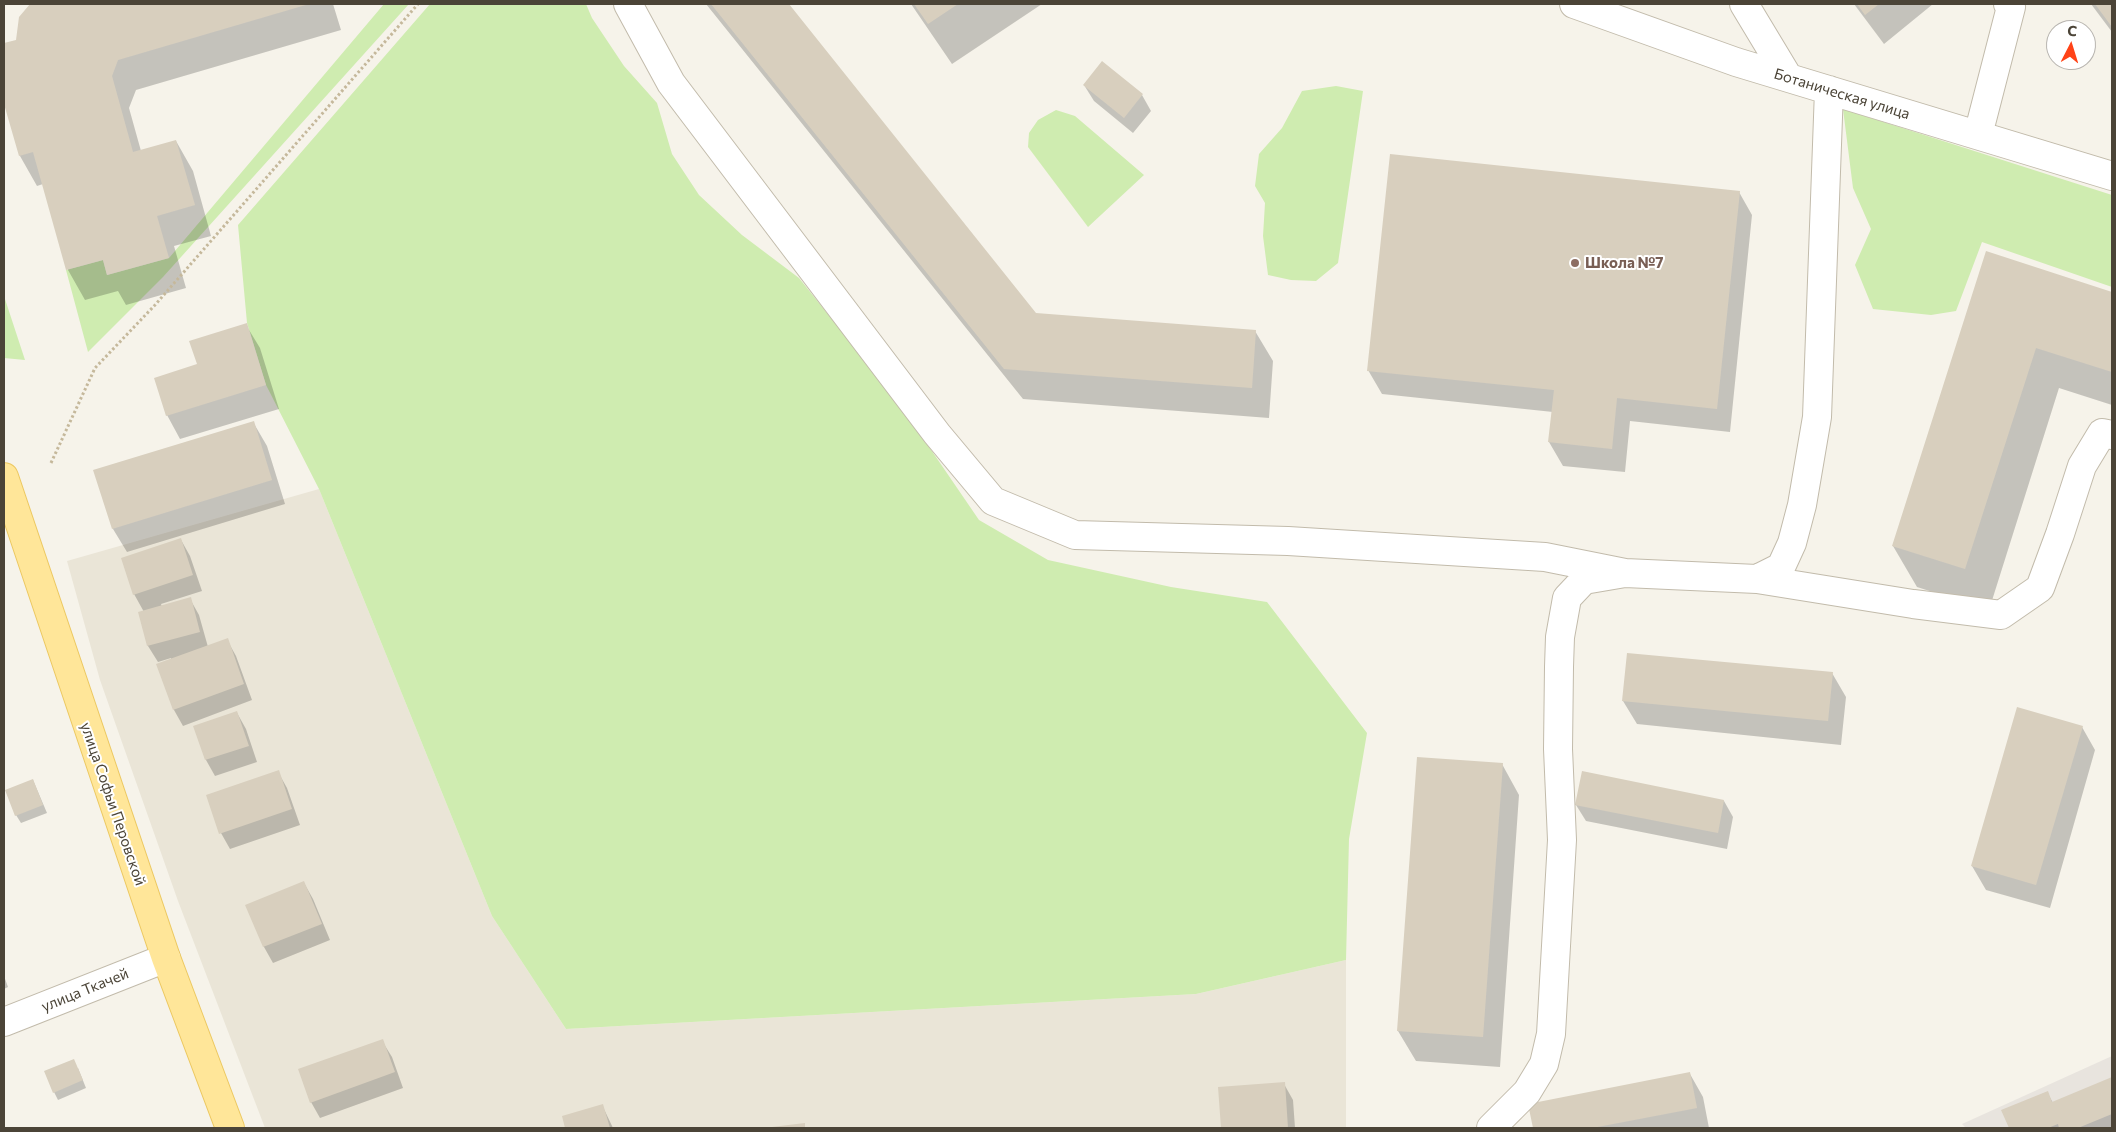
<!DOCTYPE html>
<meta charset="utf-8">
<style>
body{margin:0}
#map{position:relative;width:2116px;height:1132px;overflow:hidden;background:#f6f3ea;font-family:Commissioner,sans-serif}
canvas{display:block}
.frame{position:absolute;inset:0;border:5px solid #4b4437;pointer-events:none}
.north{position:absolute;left:2046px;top:20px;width:50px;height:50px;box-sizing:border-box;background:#fff;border:1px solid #b7b4af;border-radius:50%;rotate:5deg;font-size:14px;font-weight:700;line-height:20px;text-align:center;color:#4b4437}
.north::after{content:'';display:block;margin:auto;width:18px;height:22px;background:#ff4317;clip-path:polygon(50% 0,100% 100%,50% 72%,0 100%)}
</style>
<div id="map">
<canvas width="2116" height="1132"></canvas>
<div class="frame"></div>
<div class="north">С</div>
</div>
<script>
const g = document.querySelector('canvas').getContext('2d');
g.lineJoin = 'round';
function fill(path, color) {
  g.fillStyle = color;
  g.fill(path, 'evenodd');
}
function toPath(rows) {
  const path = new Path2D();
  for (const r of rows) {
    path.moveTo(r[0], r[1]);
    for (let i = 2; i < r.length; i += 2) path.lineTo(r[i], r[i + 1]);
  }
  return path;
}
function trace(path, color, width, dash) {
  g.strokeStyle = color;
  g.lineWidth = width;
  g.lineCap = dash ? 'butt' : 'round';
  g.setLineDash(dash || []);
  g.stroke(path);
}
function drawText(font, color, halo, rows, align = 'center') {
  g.font = font + ' Commissioner,sans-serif';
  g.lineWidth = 4;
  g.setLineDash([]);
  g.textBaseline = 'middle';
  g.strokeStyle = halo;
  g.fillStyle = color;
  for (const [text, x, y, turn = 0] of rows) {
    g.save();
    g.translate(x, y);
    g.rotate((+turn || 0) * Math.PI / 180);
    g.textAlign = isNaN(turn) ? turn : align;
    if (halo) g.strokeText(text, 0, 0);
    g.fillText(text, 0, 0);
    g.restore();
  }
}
const residential = toPath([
 [319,489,492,916,566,1029,1196,994,1346,960,1346,1128,265,1128,178,901,100,680,67,561]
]);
const industrial = toPath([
 [2112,1056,2112,1128,1966,1128,1962,1124]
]);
const green = toPath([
 [384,4,409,4,163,277,88,352,66,270,103,260,107,275,169,258],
 [430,4,586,4,592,18,624,66,657,103,672,154,699,195,742,235,799,278,899,403,979,520,1048,560,1171,587,1267,602,1367,733,1349,839,1346,960,1196,994,566,1029,492,916,319,489,266,385,247,323,238,225],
 [1336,86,1363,91,1338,263,1316,281,1291,280,1268,275,1263,236,1265,203,1255,186,1259,154,1282,128,1302,91],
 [1843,109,2112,195,2112,287,1982,242,1956,311,1931,315,1873,309,1855,265,1871,229,1853,188],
 [1056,110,1075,116,1144,175,1088,227,1028,147,1029,133,1038,120],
 [4,296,25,360,4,358]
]);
const shadow = toPath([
 [32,4,333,4,341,30,136,90,129,108,141,151,176,141,193,171,211,236,174,246,186,288,126,305,118,291,85,300,68,270,43,184,37,186,20,156,4,100,4,44,17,41,20,18],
 [706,4,788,4,1036,314,1255,331,1273,361,1269,418,1023,399],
 [911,4,1042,4,952,64],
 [1854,4,1933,4,1884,44],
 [2091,4,2112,4,2112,32],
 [1084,85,1142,95,1151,111,1133,133,1094,101],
 [1739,192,1752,215,1730,432,1630,421,1625,472,1563,466,1549,442,1553,412,1382,394,1368,370],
 [1987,253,2112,293,2112,405,2059,388,1989,610,1917,587,1893,546],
 [246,325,260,348,279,409,180,439,167,415,198,365],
 [253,422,267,446,285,504,127,552,113,529,95,471],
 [181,540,190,556,202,591,161,604,162,607,190,599,199,615,208,647,227,640,236,656,252,700,183,726,174,710,171,658,158,662,148,646,139,613,144,612,134,594],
 [1832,673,1846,697,1841,745,1637,724,1623,701],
 [237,713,246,729,257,762,215,776,206,760,195,727],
 [2082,727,2095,750,2050,908,1986,890,1972,866],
 [1502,764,1519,795,1500,1067,1416,1061,1398,1031],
 [278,772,287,788,300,825,230,849,221,833],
 [33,780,47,813,21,823,16,815],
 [1724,801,1733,817,1727,849,1586,821,1576,805],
 [304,883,313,899,330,940,273,963,264,947,247,906],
 [4,976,8,987,4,989],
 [382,1041,392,1057,403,1088,320,1118,311,1102],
 [78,1068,86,1088,58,1100,54,1092],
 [1690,1074,1703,1097,1709,1128,1534,1128,1529,1105],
 [2112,1079,2112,1128,2010,1128,2003,1111,2047,1092,2053,1103],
 [1284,1084,1293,1100,1295,1128,1222,1128,1219,1089],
 [602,1105,613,1128,567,1128,563,1117]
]);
const building = toPath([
 [30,4,309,4,118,60,112,76,133,152,176,140,195,205,157,216,169,258,107,275,103,260,66,270,33,152,19,156,4,104,4,43,16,40,19,17],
 [711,4,789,4,1036,313,1256,330,1252,388,1004,369],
 [914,4,958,4,928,24],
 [1857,4,1879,4,1865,15],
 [2095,4,2112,4,2112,27],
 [1102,61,1143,94,1124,118,1083,85],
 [1390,154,1740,191,1717,409,1617,398,1612,449,1548,442,1554,390,1367,371],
 [1986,251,2112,292,2112,372,2036,348,1965,569,1892,546],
 [247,323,266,385,166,416,154,378,197,364,189,341],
 [254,421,272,480,112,529,93,470],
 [181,538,193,575,133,595,121,558],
 [191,597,200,632,147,646,138,612],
 [228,638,244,684,173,710,156,664],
 [1627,653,1833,672,1828,721,1622,701],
 [2017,707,2083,726,2036,885,1971,866],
 [237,711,249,746,205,760,193,726],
 [1417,757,1503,763,1483,1037,1397,1031],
 [279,770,292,809,219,834,206,795],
 [1582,771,1724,800,1718,833,1575,805],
 [33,779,43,805,15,816,5,790],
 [304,881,322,924,263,947,245,905],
 [383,1039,395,1072,310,1103,298,1069],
 [74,1059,83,1080,53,1093,44,1071],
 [1690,1072,1697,1108,1592,1128,1533,1128,1528,1104],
 [2112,1077,2112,1114,2078,1128,2059,1128,2058,1124,2048,1128,2009,1128,2001,1110,2048,1091,2052,1102],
 [1285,1082,1288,1128,1221,1128,1218,1087],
 [603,1104,610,1128,565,1128,562,1116],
 [805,1123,805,1128,772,1128,772,1127]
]);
const path = toPath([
 [51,463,95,368,155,305,418,4]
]);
const minor = toPath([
 [628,4,671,83,937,434,993,501,1075,535,1288,541,1545,557,1625,573],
 [1574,4,1736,62,2112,176],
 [1744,4,1788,77],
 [1978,135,2011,7,2008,4],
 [1757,579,1913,604,2001,615,2040,588,2060,534,2082,466,2102,433,2112,435],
 [4,1022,166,958],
 [1491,1128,1527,1092,1544,1064,1551,1034,1562,840,1558,749,1559,667,1560,637,1567,598,1584,580,1625,573,1757,579,1781,567,1792,543,1802,505,1817,417,1829,90]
]);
const major = toPath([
 [4,477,166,958,230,1128]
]);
const markers = [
 [1575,263,5,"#8d6e63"]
];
const streetNames = [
 ["Ботаническая улица",1842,94,17],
 ["улица Софьи Перовской",113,804,71],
 ["улица Ткачей",85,990,-22]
];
const educationNames = [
 ["Школа №7",1585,263]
];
fill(residential, '#eae5d7');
fill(industrial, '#e8e4de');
fill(green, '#cfecb0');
fill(shadow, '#0003');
fill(building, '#d8cfbe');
trace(minor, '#c2bbab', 30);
trace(major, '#ecc861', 30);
trace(path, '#c5b89b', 3, [2.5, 2.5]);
trace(minor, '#fff', 28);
trace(major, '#ffe699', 28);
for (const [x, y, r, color] of markers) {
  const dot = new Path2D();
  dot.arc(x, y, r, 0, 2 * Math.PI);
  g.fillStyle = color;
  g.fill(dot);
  trace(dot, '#fff', 2);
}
drawText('15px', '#4b4437', '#fff', streetNames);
drawText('bold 15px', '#785e54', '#fff', educationNames, 'left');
</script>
